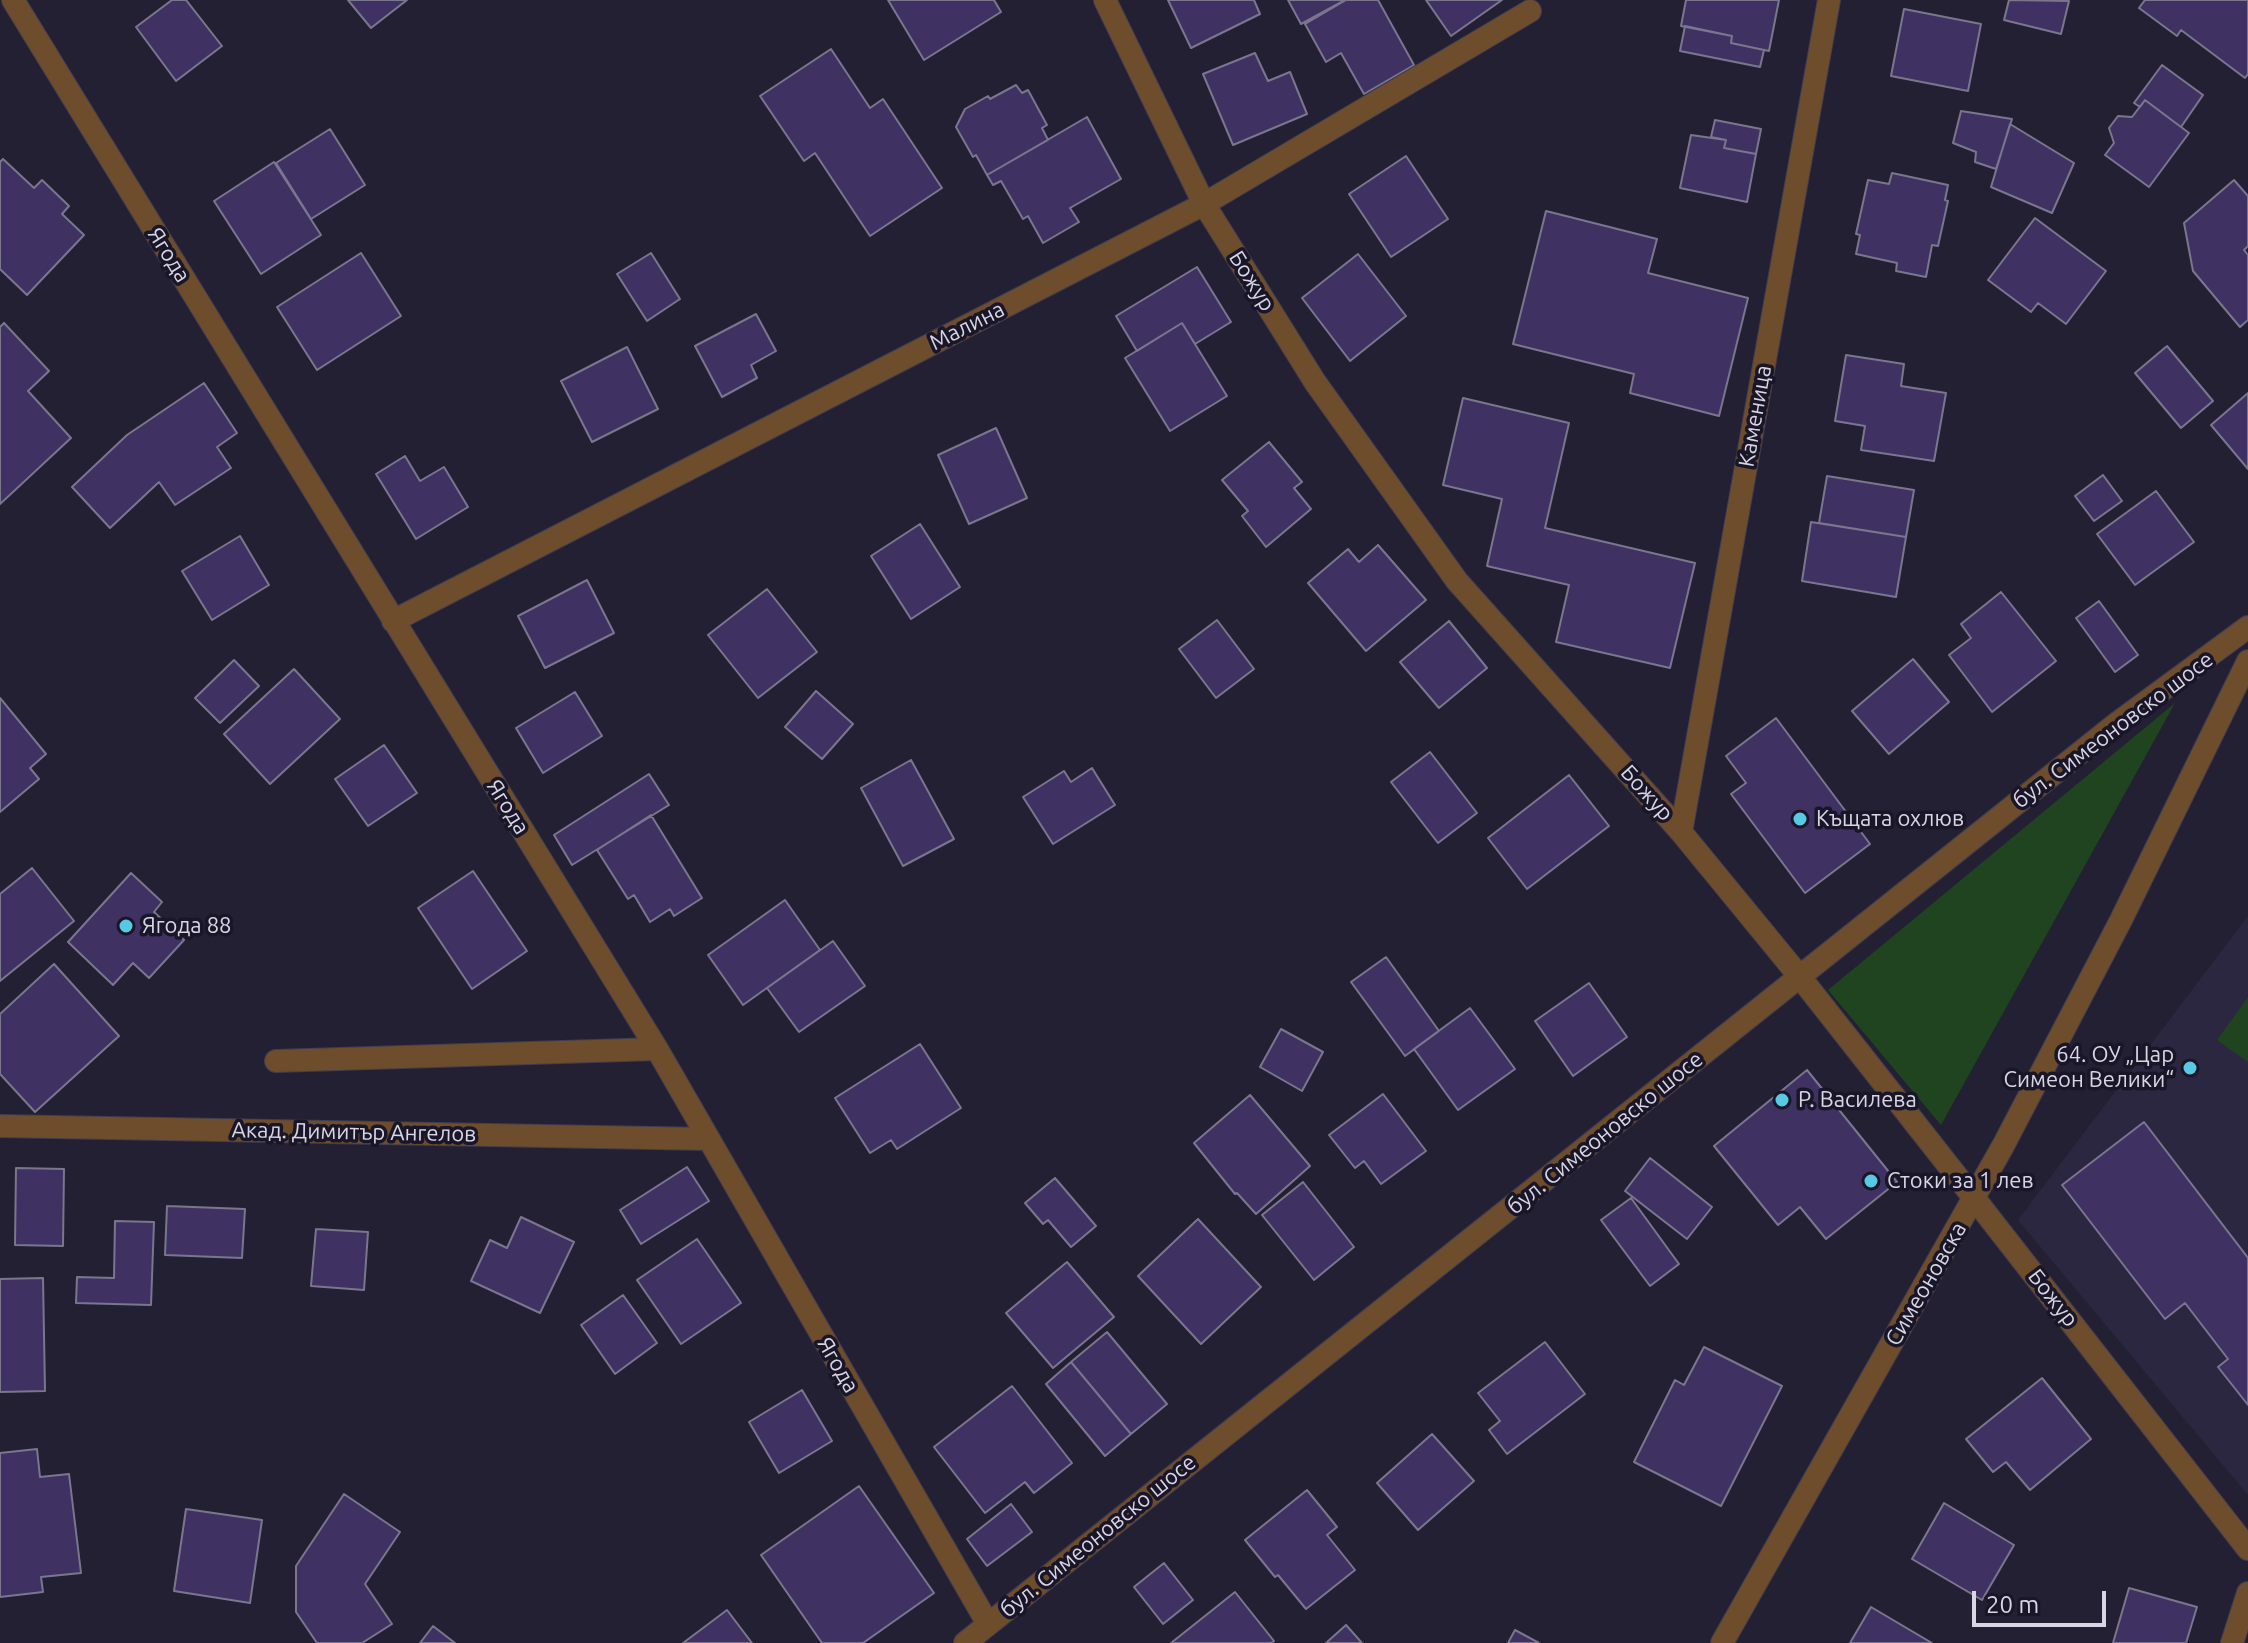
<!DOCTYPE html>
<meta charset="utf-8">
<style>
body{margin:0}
#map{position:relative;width:2248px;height:1643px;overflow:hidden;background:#242033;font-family:Ubuntu,sans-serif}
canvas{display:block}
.scale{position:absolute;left:1972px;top:1591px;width:134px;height:36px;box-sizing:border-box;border:4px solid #d8d6e3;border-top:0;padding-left:10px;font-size:24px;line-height:28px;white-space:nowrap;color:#d8d6e3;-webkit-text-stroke:6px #1a1629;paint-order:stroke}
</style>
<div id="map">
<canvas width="2248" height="1643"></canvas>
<div class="scale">20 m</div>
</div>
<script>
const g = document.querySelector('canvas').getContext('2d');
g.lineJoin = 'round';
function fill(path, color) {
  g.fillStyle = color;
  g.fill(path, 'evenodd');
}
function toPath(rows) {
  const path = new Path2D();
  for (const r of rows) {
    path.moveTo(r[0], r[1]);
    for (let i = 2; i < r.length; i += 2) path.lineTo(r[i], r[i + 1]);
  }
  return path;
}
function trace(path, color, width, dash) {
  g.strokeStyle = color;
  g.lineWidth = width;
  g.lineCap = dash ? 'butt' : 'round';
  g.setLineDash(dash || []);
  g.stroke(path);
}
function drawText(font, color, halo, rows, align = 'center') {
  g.font = font + ' Ubuntu,sans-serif';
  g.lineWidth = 7;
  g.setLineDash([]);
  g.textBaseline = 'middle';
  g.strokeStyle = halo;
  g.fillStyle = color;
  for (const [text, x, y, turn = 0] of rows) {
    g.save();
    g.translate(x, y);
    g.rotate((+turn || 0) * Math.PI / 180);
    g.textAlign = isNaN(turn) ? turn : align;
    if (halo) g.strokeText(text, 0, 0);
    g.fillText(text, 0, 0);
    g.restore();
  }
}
const built = toPath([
 [2248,916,2248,1495,2018,1220]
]);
const green = toPath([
 [2175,703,1941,1125,1828,990],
 [2248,997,2248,1062,2217,1040]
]);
const building = toPath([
 [172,0,186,0,222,46,176,81,136,27,172,0],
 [348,0,407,0,371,28,348,0],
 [888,0,994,0,1001,12,924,60,888,0],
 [1168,0,1254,0,1260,14,1191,48,1168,0],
 [1288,0,1345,0,1301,24,1288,0],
 [1346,0,1378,0,1414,65,1364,94,1341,53,1326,62,1305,24,1346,0],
 [1426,0,1502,0,1451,36,1426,0],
 [1686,0,1779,0,1769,51,1731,43,1732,36,1681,26,1686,0],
 [2009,0,2069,1,2061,34,2004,20,2009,0],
 [2145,0,2248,0,2248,74,2245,78,2181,30,2177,36,2139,8,2145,0],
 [1904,9,1981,24,1968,91,1891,76,1904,9],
 [1685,26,1732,36,1731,43,1764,50,1760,67,1680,51,1685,26],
 [831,49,870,108,883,99,942,188,870,236,815,153,804,161,760,96,831,49],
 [1255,53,1268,81,1290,72,1307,114,1233,145,1203,74,1255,53],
 [2162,65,2203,95,2181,127,2145,100,2140,107,2134,103,2162,65],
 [1016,85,1022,93,1028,90,1047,125,1042,128,1048,140,987,175,976,155,973,157,956,127,965,109,988,96,990,99,1016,85],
 [2145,100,2189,133,2149,187,2105,155,2114,143,2109,128,2118,116,2132,117,2145,100],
 [1961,111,2012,119,1996,169,1975,162,1976,152,1953,143,1961,111],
 [1087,117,1121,179,1070,208,1079,222,1043,243,1028,216,1023,219,1001,181,993,185,987,175,1087,117],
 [1715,120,1761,129,1756,154,1724,148,1726,140,1711,137,1715,120],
 [2010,124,2074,163,2052,213,1991,187,2010,124],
 [330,129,365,185,311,219,276,163,330,129],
 [1691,135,1726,140,1724,148,1756,154,1747,202,1680,188,1691,135],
 [1406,156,1448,219,1391,257,1349,194,1406,156],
 [3,159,34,188,42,180,69,206,62,214,84,235,27,295,0,269,0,162,3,159],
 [274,162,321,235,261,274,214,201,274,162],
 [1892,173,1948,185,1945,200,1948,201,1938,246,1932,245,1926,277,1896,271,1897,263,1856,254,1860,235,1856,234,1868,180,1889,184,1892,173],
 [2234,180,2248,196,2248,246,2244,250,2248,255,2248,320,2240,327,2193,271,2184,223,2234,180],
 [1546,211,1657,239,1648,273,1748,298,1719,416,1630,393,1634,374,1513,344,1546,211],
 [2035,218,2106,271,2066,324,2038,303,2031,312,1988,280,2035,218],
 [361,253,401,316,317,370,277,307,361,253],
 [651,253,680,299,647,321,617,274,651,253],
 [1358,254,1406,316,1350,361,1302,298,1358,254],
 [1197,267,1231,322,1195,344,1182,323,1137,351,1116,316,1197,267],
 [756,314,776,351,751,365,757,378,722,397,695,346,756,314],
 [4,323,49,371,28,391,71,438,0,504,0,327,4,323],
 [1182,323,1227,396,1170,431,1125,358,1182,323],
 [2167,346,2213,401,2181,428,2135,373,2167,346],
 [627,347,658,409,592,442,561,381,627,347],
 [1846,355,1904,364,1901,386,1946,393,1934,461,1861,450,1865,426,1835,421,1846,355],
 [204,383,237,433,217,447,231,468,175,505,159,482,110,528,72,487,127,435,204,383],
 [2248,393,2248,469,2211,425,2248,393],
 [1463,398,1569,423,1545,528,1695,563,1670,668,1556,642,1569,585,1487,566,1502,499,1443,485,1463,398],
 [996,428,1027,498,969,524,938,455,996,428],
 [1269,442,1302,482,1294,488,1311,509,1266,547,1242,516,1248,511,1222,480,1269,442],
 [405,456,420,481,444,467,468,507,416,539,376,474,405,456],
 [2103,475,2122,501,2094,521,2075,496,2103,475],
 [1827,476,1914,490,1906,537,1819,523,1827,476],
 [2156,491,2194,542,2135,585,2097,534,2156,491],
 [1811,522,1906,537,1896,597,1802,581,1811,522],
 [920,524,960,587,911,619,871,556,920,524],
 [240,536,269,585,212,620,182,571,240,536],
 [1378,545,1426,600,1366,651,1308,583,1348,549,1359,562,1378,545],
 [587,580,614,633,545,668,518,616,587,580],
 [767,589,817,652,758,698,708,635,767,589],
 [2001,592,2056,661,1992,712,1949,655,1971,638,1961,624,2001,592],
 [2099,601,2138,655,2115,672,2076,618,2099,601],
 [1217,620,1254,669,1216,698,1179,649,1217,620],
 [1449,621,1487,668,1439,708,1400,662,1449,621],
 [1913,659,1949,702,1889,754,1852,711,1913,659],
 [234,660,259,686,220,723,195,698,234,660],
 [294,669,340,719,270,784,224,734,294,669],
 [816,691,853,724,822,759,785,727,816,691],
 [575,692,602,736,543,773,516,728,575,692],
 [0,698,46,754,30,768,39,779,0,812,0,698],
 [1776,718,1870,844,1805,893,1731,794,1746,783,1726,756,1776,718],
 [384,745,417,793,368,826,335,779,384,745],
 [1430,752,1477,813,1438,843,1391,782,1430,752],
 [911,760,954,839,903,866,861,788,911,760],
 [1092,768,1115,805,1053,844,1023,797,1064,771,1071,782,1092,768],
 [649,774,669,805,572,865,554,835,649,774],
 [1569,775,1609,826,1527,889,1488,838,1569,775],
 [651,815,702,898,674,916,670,909,650,922,634,895,628,899,597,850,651,815],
 [32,868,74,921,0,981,0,894,32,868],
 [473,871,527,951,472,989,418,908,473,871],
 [131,873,162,902,154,912,184,940,149,978,133,963,113,985,68,942,131,873],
 [785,900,820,950,743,1005,708,955,785,900],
 [833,941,865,986,799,1032,767,988,833,941],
 [1386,957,1439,1031,1405,1056,1351,982,1386,957],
 [54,964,119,1036,35,1112,0,1074,0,1014,54,964],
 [1589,983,1627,1037,1573,1076,1535,1021,1589,983],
 [1470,1008,1515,1069,1458,1110,1414,1049,1470,1008],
 [1281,1029,1323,1052,1302,1091,1260,1067,1281,1029],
 [920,1044,961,1108,897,1149,891,1140,870,1153,835,1098,920,1044],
 [1807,1070,1897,1182,1826,1239,1800,1207,1778,1225,1714,1146,1807,1070],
 [1383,1094,1426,1151,1381,1184,1364,1161,1355,1168,1329,1135,1383,1094],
 [1250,1095,1310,1166,1256,1214,1237,1193,1235,1194,1194,1143,1250,1095],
 [2144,1122,2248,1258,2248,1405,2218,1367,2228,1359,2185,1303,2165,1319,2062,1185,2144,1122],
 [1650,1158,1712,1207,1687,1239,1625,1191,1650,1158],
 [687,1167,709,1201,641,1244,620,1210,687,1167],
 [16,1168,64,1169,63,1246,15,1245,16,1168],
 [1055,1178,1096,1226,1071,1247,1048,1220,1043,1224,1025,1203,1055,1178],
 [1303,1182,1354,1247,1314,1280,1262,1215,1303,1182],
 [1631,1198,1679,1264,1650,1286,1601,1220,1631,1198],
 [167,1206,245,1209,242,1258,165,1255,167,1206],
 [521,1217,574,1242,540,1313,471,1281,490,1240,507,1248,521,1217],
 [1198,1219,1261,1287,1201,1344,1138,1276,1198,1219],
 [115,1221,154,1222,151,1305,76,1303,77,1277,114,1278,115,1221],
 [316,1229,368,1232,364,1290,311,1286,316,1229],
 [697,1239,741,1303,681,1344,637,1280,697,1239],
 [1067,1262,1114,1317,1053,1368,1006,1313,1067,1262],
 [43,1278,45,1391,0,1392,0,1279,43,1278],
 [623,1295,657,1343,615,1374,581,1325,623,1295],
 [1107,1332,1167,1404,1131,1434,1071,1362,1107,1332],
 [1545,1342,1585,1394,1507,1454,1489,1430,1500,1421,1478,1393,1545,1342],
 [1704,1347,1782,1386,1721,1506,1634,1462,1675,1380,1684,1385,1704,1347],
 [1071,1362,1131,1434,1105,1456,1046,1384,1071,1362],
 [2042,1378,2091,1439,2030,1490,2006,1462,1993,1472,1966,1439,2042,1378],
 [1012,1386,1072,1463,1034,1493,1025,1482,985,1513,934,1447,1012,1386],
 [802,1390,832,1441,779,1473,749,1422,802,1390],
 [1432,1434,1474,1481,1418,1530,1377,1483,1432,1434],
 [37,1449,40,1477,69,1474,81,1573,41,1577,43,1592,0,1597,0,1453,37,1449],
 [859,1486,934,1593,863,1643,822,1643,761,1555,859,1486],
 [1307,1490,1337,1527,1327,1535,1355,1570,1306,1609,1278,1575,1275,1577,1245,1540,1307,1490],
 [344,1494,400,1532,365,1584,392,1624,362,1643,317,1643,296,1612,296,1566,344,1494],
 [1944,1503,2014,1545,1982,1600,1912,1559,1944,1503],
 [1011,1504,1032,1532,987,1566,967,1539,1011,1504],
 [186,1509,262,1520,250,1603,174,1591,186,1509],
 [1164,1563,1193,1600,1163,1624,1134,1587,1164,1563],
 [2129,1588,2197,1607,2186,1643,2113,1643,2129,1588],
 [1235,1592,1274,1641,1271,1643,1171,1643,1235,1592],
 [1871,1607,1932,1643,1850,1643,1871,1607],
 [727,1610,752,1643,683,1643,727,1610],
 [1346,1625,1362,1643,1326,1643,1346,1625],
 [433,1626,455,1643,420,1643,433,1626],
 [1515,1630,1539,1643,1508,1643,1515,1630]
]);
const pedestrian = toPath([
 [1800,977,1974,1198]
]);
const minor = toPath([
 [13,0,657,1049,988,1624],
 [1105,0,1204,204,1315,382,1457,581,1681,832,1800,977],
 [393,621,1204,204,1530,11],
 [1681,832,1829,0],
 [276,1061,657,1049],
 [0,1126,708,1139],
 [1974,1198,2248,1549],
 [2232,1643,2248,1593]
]);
const tertiary = toPath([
 [965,1643,2116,724,2248,627],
 [1722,1643,2003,1146,2121,920,2248,661]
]);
const markers = [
 [1800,819,8,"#57c9e3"],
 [126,926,8,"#57c9e3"],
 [2190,1068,8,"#57c9e3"],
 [1782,1100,8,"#57c9e3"],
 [1871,1181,8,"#57c9e3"]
];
const streetNames = [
 ["Ягода",169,255,58],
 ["Божур",1252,281,58],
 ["Малина",967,326,-27],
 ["Каменица",1755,416,-80],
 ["бул. Симеоновско шосе",2113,730,-37],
 ["Божур",1647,793,48],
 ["Ягода",508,807,58],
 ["Акад. Димитър Ангелов",354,1132,1],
 ["бул. Симеоновско шосе",1605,1133,-39],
 ["Симеоновска",1926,1284,-60],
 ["Божур",2053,1298,52],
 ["Ягода",838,1365,60],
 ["бул. Симеоновско шосе",1098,1536,-39]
];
const poiNames = [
 ["Къщата охлюв",1816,819],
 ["Ягода 88",142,926],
 ["64. ОУ „Цар",2174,1055,"right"],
 ["Симеон Велики“",2174,1080,"right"],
 ["Р. Василева",1798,1100],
 ["Стоки за 1 лев",1887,1181]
];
fill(built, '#2c2740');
fill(green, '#1f441f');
fill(building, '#3f3263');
trace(building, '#7a768e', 2);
trace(pedestrian, '#413d4f', 24);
trace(minor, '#413d4f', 24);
trace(tertiary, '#413d4f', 24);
trace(pedestrian, '#6d4d2c', 22);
trace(minor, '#6d4d2c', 22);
trace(tertiary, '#6d4d2c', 22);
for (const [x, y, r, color] of markers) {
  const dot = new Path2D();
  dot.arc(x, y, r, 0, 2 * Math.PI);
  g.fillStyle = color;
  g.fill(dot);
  trace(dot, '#1a1629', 3);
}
drawText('22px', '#d8d6e3', '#1a1629', streetNames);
drawText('22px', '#d8d6e3', '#1a1629', poiNames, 'left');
</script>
